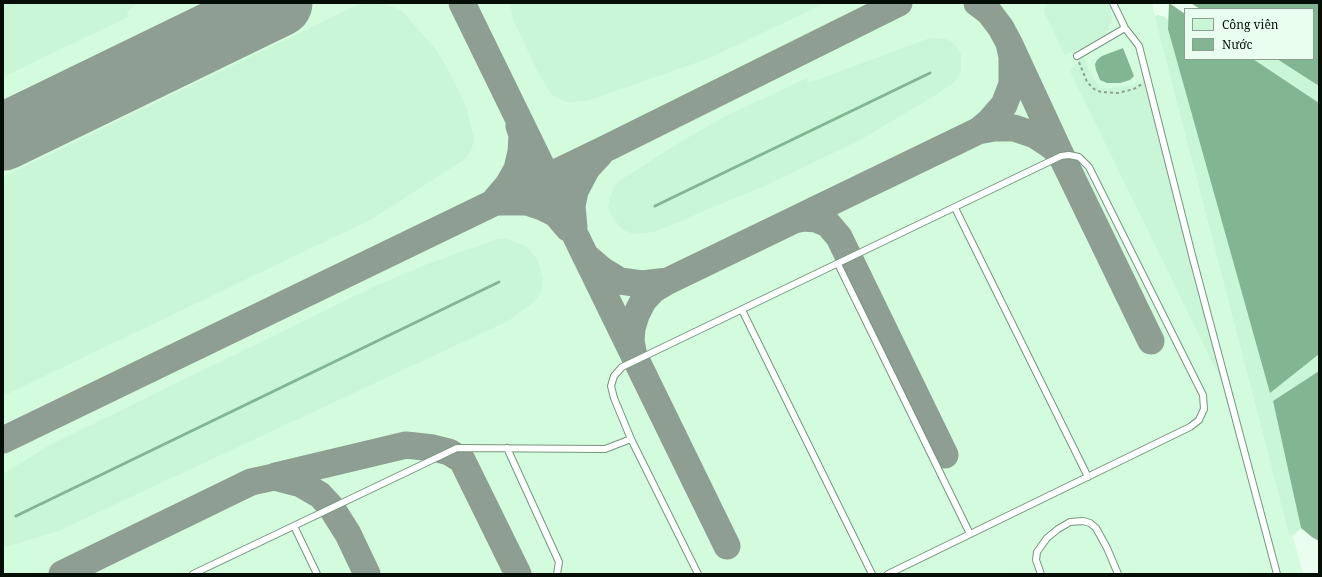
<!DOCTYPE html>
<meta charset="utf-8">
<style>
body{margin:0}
#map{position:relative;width:1322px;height:577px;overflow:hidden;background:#e9feef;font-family:"Noto Serif",serif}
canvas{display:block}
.frame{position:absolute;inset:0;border:4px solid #040e07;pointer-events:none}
.legend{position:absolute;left:1184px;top:8px;width:130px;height:52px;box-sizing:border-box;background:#e9feef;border:1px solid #8d9e92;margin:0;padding:5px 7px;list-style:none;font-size:12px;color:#040e07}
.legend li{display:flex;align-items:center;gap:8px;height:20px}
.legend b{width:20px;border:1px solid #8d9e92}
</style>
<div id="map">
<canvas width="1322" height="577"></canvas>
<div class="frame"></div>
<ul class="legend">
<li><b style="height:11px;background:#c9f6d6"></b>Công viên</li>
<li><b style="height:11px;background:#82b591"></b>Nước</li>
</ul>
</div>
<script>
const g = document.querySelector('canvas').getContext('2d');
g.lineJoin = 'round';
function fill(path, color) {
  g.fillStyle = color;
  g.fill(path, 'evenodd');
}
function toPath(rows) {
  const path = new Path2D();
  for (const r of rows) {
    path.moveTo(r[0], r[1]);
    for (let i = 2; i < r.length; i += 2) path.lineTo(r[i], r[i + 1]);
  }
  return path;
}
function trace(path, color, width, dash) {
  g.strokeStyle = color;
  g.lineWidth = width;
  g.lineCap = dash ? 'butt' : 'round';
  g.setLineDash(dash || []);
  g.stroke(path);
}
const built = toPath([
 [3,3,1152,3,1303,574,3,574]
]);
const green = toPath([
 [3,3,138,3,127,12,128,17,3,77],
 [372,3,389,5,403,12,437,51,452,77,466,106,474,138,472,149,465,159,372,219,3,396,3,177,357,5],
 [510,3,826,3,707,59,587,101,566,102,552,95,539,74,513,20],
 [1045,3,1109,3,1111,10,1112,21,1106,33,1082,48,1065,55,1044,12],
 [1157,15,1163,16,1169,20,1168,29,1317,355,1319,354,1319,371,1273,401,1301,528,1295,534,1291,535,1289,534,1155,17],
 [930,38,946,39,952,42,957,47,961,54,961,71,958,78,952,84,936,95,860,140,762,187,654,232,634,234,628,232,621,228,611,215,608,207,610,197,614,188,619,181,682,141,722,118,807,78,808,83],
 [1083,56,1089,70,1099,87,1110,88,1129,86,1140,82,1144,78,1223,381,1222,382,1070,71],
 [1253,59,1277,59,1319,86,1319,103],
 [506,238,526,246,532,253,537,259,540,267,543,281,542,290,534,302,508,321,58,531,3,548,3,474,50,445,373,287,422,266,497,239]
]);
const water = toPath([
 [1169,3,1185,14,1185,59,1253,59,1319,103,1319,354,1270,393,1168,29],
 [1191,3,1319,3,1319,86,1277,59,1313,59,1313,9,1200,9],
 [1123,48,1134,76,1130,80,1120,83,1107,83,1100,80,1096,70,1095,64,1097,60,1102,56],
 [1319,371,1319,541,1312,537,1301,528,1273,401]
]);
const stream = toPath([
 [655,206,930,73],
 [16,516,499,282]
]);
const taxiway = toPath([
 [462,3,727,546],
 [977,3,989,12,1001,28,1009,43,1060,153,1151,341],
 [978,131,994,128,1014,128,1035,135,1050,145,1060,153],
 [496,199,508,185,517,169,521,152,522,135,519,126],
 [497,202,527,202,542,207,556,214,568,228],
 [794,220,804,218,816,219,828,224,839,237,945,455],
 [574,227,572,206,575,191,587,168,600,154],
 [588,258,602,270,620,281,642,284,668,281],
 [633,351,631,341,632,328,636,315,643,301,653,290,668,281,978,131,990,121,1004,105,1012,84,1012,57,1009,43],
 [3,440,607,148,899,3],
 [276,476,406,445,433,448,449,452,462,460,518,574],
 [62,574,251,482,274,477,301,484,320,495,331,507,348,534,367,574]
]);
const runway = toPath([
 [3,137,279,3]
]);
const path = toPath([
 [1079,62,1087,82,1094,89,1101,92,1118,93,1134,89,1142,84]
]);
const lane = toPath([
 [1113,3,1125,28,1139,46,1193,259,1277,574],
 [1077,56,1125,28],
 [955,208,1088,477],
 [838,264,970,534],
 [742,310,872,574],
 [507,448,559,562,557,574],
 [294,526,317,574],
 [193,574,457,448,605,449,631,439],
 [698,574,631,439,614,398,611,386,614,376,622,367,1061,156,1069,155,1079,157,1089,167,1203,395,1204,409,1199,420,1190,427,888,574],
 [1041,574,1036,560,1037,552,1047,538,1058,529,1070,522,1083,521,1090,523,1096,528,1107,548,1118,574]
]);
fill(built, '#d3fcde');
fill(green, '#c9f6d6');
fill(water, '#82b591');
trace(stream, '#82b591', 3);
trace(taxiway, '#8e9e92', 27);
trace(runway, '#8e9e92', 67);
trace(lane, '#76957e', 8);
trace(path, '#8d9e92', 2, [3, 3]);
trace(lane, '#fff', 6);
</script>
